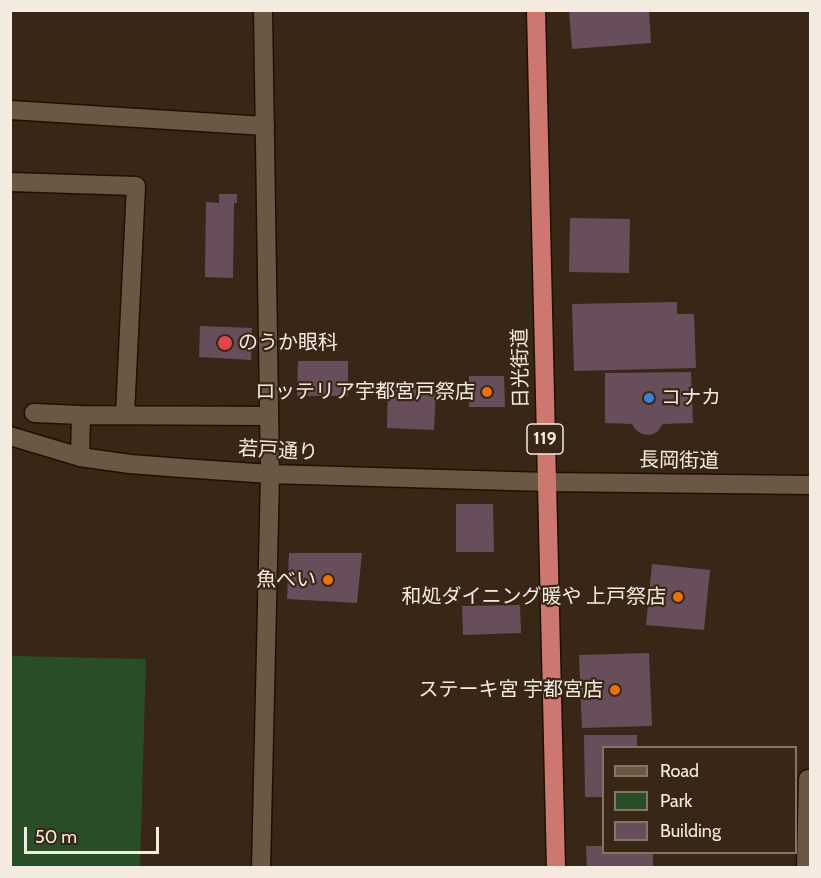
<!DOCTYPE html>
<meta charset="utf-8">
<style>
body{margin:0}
#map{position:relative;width:821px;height:878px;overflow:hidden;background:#382716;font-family:Cabin,sans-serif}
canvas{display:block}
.frame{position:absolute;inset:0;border:12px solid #f5eadf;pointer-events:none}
.legend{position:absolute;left:602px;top:746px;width:195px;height:108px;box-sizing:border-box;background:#382716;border:2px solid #847566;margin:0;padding:8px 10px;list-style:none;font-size:18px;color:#f5eadf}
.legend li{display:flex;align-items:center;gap:12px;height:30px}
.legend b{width:30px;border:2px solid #847566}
.scale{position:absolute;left:24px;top:827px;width:135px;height:27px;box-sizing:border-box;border:3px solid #f5eadf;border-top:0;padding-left:8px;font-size:18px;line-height:21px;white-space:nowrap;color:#f5eadf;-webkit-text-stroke:4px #382716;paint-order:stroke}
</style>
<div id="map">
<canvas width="821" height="878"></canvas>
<div class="frame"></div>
<ul class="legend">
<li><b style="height:8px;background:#6a5744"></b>Road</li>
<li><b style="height:16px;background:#294d27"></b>Park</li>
<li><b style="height:16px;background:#674e5a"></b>Building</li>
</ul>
<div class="scale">50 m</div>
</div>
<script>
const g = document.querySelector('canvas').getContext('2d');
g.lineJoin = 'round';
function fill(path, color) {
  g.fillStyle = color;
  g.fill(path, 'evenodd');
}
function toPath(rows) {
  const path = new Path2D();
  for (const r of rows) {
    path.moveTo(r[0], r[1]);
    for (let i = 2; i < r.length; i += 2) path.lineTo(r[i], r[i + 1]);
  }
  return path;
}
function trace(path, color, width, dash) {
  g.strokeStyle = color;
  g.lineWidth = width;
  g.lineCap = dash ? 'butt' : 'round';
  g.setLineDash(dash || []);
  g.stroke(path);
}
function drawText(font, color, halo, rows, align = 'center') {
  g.font = font + ' Cabin,"Noto Sans JP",sans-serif';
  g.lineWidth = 4.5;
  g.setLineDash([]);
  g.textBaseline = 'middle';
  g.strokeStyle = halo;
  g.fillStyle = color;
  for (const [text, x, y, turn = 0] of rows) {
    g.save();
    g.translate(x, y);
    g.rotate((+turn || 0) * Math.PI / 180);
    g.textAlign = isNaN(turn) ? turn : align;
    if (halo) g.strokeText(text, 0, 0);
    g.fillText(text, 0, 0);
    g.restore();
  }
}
const green = toPath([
 [11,656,146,659,140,867,11,867]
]);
const building = toPath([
 [569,10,649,10,651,43,572,49],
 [219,194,237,194,237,203,234,203,233,278,205,277,206,202,219,203],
 [570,218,630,219,629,273,569,272],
 [677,302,677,314,694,314,696,368,574,371,572,304],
 [200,326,252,328,251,360,199,357],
 [298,361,348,361,348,396,297,396],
 [691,372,693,423,663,424,657,432,650,435,642,434,636,430,632,424,605,423,605,373],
 [469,376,504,376,505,407,469,407],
 [388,386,436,388,434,430,387,428],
 [456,504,493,504,494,552,456,552],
 [289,553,362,553,357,603,287,599],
 [652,564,710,570,704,630,646,625],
 [520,605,521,633,463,635,462,606],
 [649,653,652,726,582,728,579,655],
 [584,735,637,735,637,748,604,748,604,797,585,797],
 [586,846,604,846,604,852,653,852,653,868,587,868]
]);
const minor = toPath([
 [10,110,265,126],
 [10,182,136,186,125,415],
 [34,413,81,415,269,416],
 [80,457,81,415],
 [806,868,808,779,810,779]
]);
const tertiary = toPath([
 [10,436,80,457,130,464,182,468,270,474,546,482,810,485],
 [261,868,270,474,263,10]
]);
const trunk = toPath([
 [536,10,556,868]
]);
const markers = [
 [225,343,8,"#e0444e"],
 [487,392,6,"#e8710a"],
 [649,398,6,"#3f7fe0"],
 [328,580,6,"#e8710a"],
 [678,597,6,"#e8710a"],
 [615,690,6,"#e8710a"]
];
const shields = [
 [545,439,36]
];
const shieldNames = [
 ["119",545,439]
];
const poiNames = [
 ["のうか眼科",238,343,"left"],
 ["ロッテリア宇都宮戸祭店",475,392],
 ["コナカ",661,398,"left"],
 ["魚べい",316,580],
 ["和処ダイニング暖や 上戸祭店",666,597],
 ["ステーキ宮 宇都宮店",603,690]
];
const streetNames = [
 ["日光街道",521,368,-91],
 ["若戸通り",278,451,3],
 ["長岡街道",679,461,1]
];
fill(green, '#294d27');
fill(building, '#674e5a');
trace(minor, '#1f1001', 21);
trace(tertiary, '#1f1001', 21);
trace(trunk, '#1f1001', 21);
trace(minor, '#6a5744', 18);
trace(tertiary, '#6a5744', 18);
trace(trunk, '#cc7871', 18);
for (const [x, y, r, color] of markers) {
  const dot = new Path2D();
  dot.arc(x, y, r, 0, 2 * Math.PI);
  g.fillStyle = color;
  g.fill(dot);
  trace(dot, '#382716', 2);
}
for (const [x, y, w] of shields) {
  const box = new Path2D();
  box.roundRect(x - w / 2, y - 15, w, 30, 4.5);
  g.fillStyle = '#382716';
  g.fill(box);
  trace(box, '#f5eadf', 1.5);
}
drawText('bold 18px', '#f5eadf', null, shieldNames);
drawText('20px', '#f5eadf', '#382716', poiNames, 'right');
drawText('20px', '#f5eadf', '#382716', streetNames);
</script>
